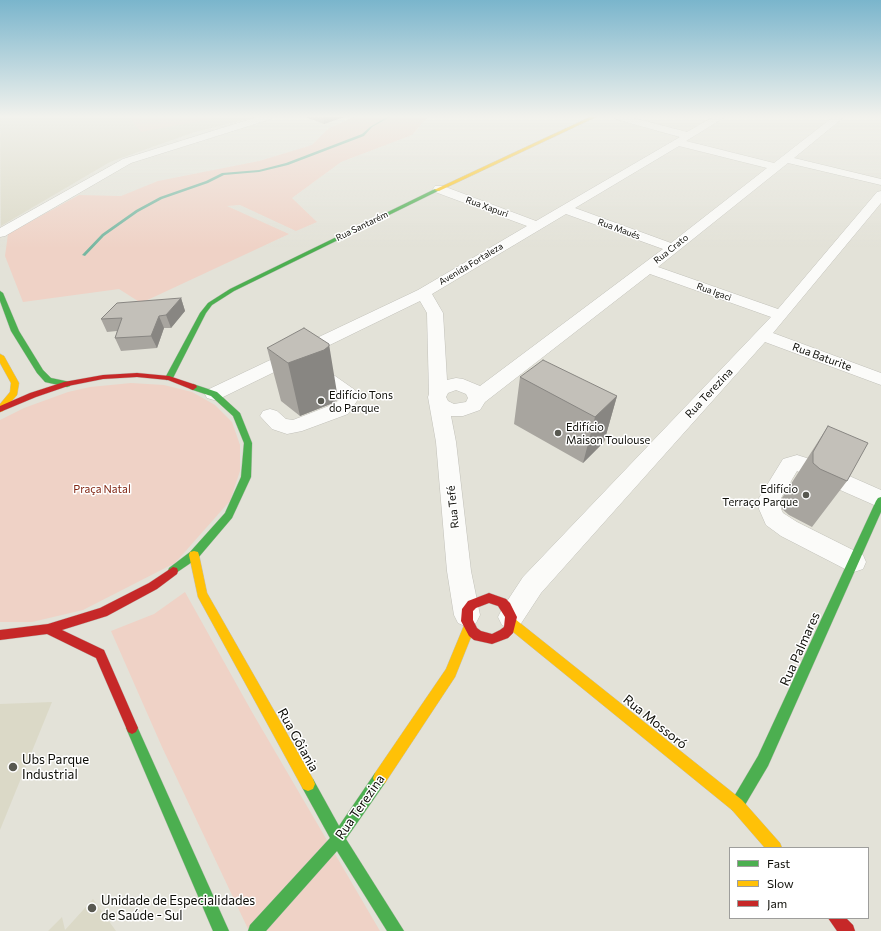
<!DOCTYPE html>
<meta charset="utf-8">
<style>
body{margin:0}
#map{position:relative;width:881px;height:931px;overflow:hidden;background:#e3e2d8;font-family:Commissioner,sans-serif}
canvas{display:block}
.legend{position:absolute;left:729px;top:847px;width:140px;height:72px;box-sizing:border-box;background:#fff;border:1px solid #9e9e9c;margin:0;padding:5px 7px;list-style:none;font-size:12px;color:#0d0d07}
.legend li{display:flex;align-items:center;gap:8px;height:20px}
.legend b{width:20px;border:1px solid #9e9e9c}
</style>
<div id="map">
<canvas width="881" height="931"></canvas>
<ul class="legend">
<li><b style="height:5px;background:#4caf50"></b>Fast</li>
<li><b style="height:5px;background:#ffc107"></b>Slow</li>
<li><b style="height:5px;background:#c62828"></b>Jam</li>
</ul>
</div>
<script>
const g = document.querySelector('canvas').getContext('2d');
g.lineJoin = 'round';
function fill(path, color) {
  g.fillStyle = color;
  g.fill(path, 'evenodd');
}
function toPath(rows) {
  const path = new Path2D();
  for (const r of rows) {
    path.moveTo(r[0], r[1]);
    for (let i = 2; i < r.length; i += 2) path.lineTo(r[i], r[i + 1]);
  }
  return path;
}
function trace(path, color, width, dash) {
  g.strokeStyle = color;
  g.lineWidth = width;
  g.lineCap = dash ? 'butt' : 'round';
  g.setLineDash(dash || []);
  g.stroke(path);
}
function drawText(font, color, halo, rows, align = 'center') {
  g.font = font + ' Commissioner,sans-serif';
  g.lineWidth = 3;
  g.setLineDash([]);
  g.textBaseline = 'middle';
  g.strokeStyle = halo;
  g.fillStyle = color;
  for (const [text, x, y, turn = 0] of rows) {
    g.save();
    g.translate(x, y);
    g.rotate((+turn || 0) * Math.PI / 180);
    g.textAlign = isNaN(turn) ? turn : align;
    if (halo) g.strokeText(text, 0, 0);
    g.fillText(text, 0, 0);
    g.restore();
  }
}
const built = toPath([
 [0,117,257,117,195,132,110,162,1,226],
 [52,702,0,830,0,704],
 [93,899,116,931,48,931,62,917,65,930]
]);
const green = toPath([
 [129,117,221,117,141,132],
 [354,117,428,117,412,135,341,162,292,198,317,222,296,231,240,205,227,206,289,234,141,303,119,289,23,302,5,256,8,234,79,195,121,196,158,181,259,161,312,145,329,128],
 [131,383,164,385,192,392,215,405,232,422,240,445,240,471,230,501,175,563,83,610,32,622,0,622,0,420,24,408,68,392,90,387],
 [185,592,252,712,380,931,249,931,162,747,111,631,154,614]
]);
const stream = toPath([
 [387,117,390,117,372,127,364,136,288,165,259,172,224,175,208,183,162,199,138,212,104,236,85,256,82,255,102,234,136,210,160,197,206,181,222,173,259,170,286,163,362,134,370,127,387,117]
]);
const street = toPath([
 [257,117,273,117,271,119,131,163,5,236,0,237,0,228,123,159,257,117],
 [613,117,630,117,687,132,713,117,725,117,686,141,774,163,833,117,844,117,794,158,881,179,881,185,788,163,658,267,778,309,877,192,881,191,881,203,773,333,881,373,881,385,765,342,541,593,520,625,511,629,502,625,498,617,502,609,523,577,771,317,650,274,485,402,480,410,463,416,451,416,456,442,471,571,480,615,476,623,467,627,458,623,454,615,447,571,436,442,428,397,429,394,427,313,420,301,221,398,214,400,207,398,205,394,207,390,418,290,527,226,435,192,433,189,435,186,443,186,536,221,680,137,615,119,613,117],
 [679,146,767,168,671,243,575,208,679,146],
 [566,214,663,249,480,386,463,379,456,378,447,380,443,313,432,294,566,214],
 [456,390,466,394,468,398,466,402,454,404,448,401,446,397,448,393,456,390],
 [312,362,318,364,355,390,357,394,357,401,348,414,302,431,287,434,272,429,260,416,263,411,270,409,277,411,286,419,293,420,334,404,339,400,339,396,306,372,303,368,306,364,312,362],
 [797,455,813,460,881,490,881,508,797,471,781,498,781,509,783,513,797,522,863,555,866,562,863,569,854,572,845,569,781,536,766,525,759,509,759,498,783,459,797,455]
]);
const fast = toPath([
 [435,189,440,190,234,291,212,305,206,313,173,378,172,380,166,380,165,378,200,313,208,303,230,289,435,189],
 [0,291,3,293,19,331,43,370,51,378,70,382,71,384,70,386,67,387,45,382,37,373,11,331,0,301,0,291],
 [193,384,217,392,240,413,252,443,251,477,232,518,198,558,173,575,169,574,168,571,169,568,190,552,225,513,241,477,244,443,233,416,211,396,190,389,189,387,193,384],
 [881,497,881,512,768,766,742,810,737,812,732,810,730,805,732,800,758,756,876,501,878,498,881,497],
 [132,722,136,724,229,931,213,931,126,728,128,724,132,722],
 [380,771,385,773,387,778,385,783,346,839,404,931,387,931,337,851,266,931,248,931,250,925,330,838,303,789,301,784,303,779,308,777,313,779,339,826,375,773,380,771]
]);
const slow = toPath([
 [590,117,596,117,439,191,434,190,590,117],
 [0,354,4,356,19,383,17,395,3,411,0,412,0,404,10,392,11,383,0,363,0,354],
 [194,551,198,552,199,555,207,593,313,779,315,784,313,789,308,791,303,789,198,597,189,555,190,552,194,551],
 [511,618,515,619,742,800,780,843,782,848,765,848,732,810,507,627,505,623,507,619,511,618],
 [469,622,473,623,475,627,455,677,385,783,380,785,375,783,373,778,375,773,446,669,465,623,469,622]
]);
const jam = toPath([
 [137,373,169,376,196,385,197,387,193,390,168,380,137,377,103,379,68,386,36,397,0,412,0,406,30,393,64,382,103,375,137,373],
 [173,567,177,568,178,571,177,574,157,589,107,616,62,630,104,650,138,728,136,732,132,734,128,732,96,658,47,634,0,640,0,630,48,624,100,608,149,583,173,567],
 [489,593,506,599,510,603,517,617,513,633,508,638,492,644,474,640,469,636,461,621,462,609,468,601,489,593],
 [489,603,498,606,505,617,504,627,500,630,492,634,481,631,477,628,473,620,473,611,476,608,489,603],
 [828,918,846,918,853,925,855,931,837,931,828,918]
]);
const wall = toPath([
 [305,117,344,117,324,124],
 [181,298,185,311,171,328,164,328,157,348,121,351,115,338,117,331,107,332,101,319],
 [267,348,338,397,338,399,333,403,300,416,281,401],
 [520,377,617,396,604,442,583,463,514,424],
 [828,426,847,481,812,527,789,515,782,509,782,498,798,473]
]);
const shadedWall = toPath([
 [323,117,344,117,324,124],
 [181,298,185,311,171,328,166,315],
 [159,316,164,328,157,348,151,336],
 [329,344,338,399,333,403,300,416,288,363],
 [617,396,604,442,583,463,595,417]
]);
const building = toPath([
 [181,298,166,315,159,316,151,336,115,338,122,318,101,319,117,303,181,298],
 [304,328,329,344,329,346,324,350,288,363,267,348,304,328],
 [543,360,617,396,595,417,520,377,543,360],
 [828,426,868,443,847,481,820,469,813,463,813,452,828,426]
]);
const markers = [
 [321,401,4,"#585850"],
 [558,433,4,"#585850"],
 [806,495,4,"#585850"],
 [13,767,5,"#585850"],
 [92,908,5,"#585850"]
];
const farStreetnames = [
 ["Rua Xapuri",487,207,20],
 ["Rua Santarém",362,226,-26],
 ["Rua Maués",619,229,20],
 ["Rua Crato",671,249,-38],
 ["Avenida Fortaleza",471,264,-31],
 ["Rua Igaci",714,292,20]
];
const streetNames = [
 ["Rua Baturite",822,357,20],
 ["Rua Terezina",709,393,-47],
 ["Rua Tefé",453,507,-96]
];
const poiNames = [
 ["Edifício Tons",329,395],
 ["do Parque",329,408],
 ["Edifício",566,427],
 ["Maison Toulouse",566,440],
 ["Edifício",798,489,"right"],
 ["Terraço Parque",798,502,"right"]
];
const parkNames = [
 ["Praça Natal",102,489]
];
const nearStreetnames = [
 ["Rua Palmares",800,649,-66],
 ["Rua Mossoró",655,722,39],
 ["Rua Gôiania",298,740,61],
 ["Rua Terezina",360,807,-55]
];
const nearPoinames = [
 ["Ubs Parque",22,760],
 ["Industrial",22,775],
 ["Unidade de Especialidades",101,901],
 ["de Saúde - Sul",101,916]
];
fill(built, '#dbd9c7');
fill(green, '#efd2c6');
fill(stream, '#76b7a1');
trace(street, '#c1c0b9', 1);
trace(fast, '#c1c0b9', 1);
trace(slow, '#c1c0b9', 1);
trace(jam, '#c1c0b9', 1);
fill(street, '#fbfbf9');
fill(fast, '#4caf50');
fill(slow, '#ffc107');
fill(jam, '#c62828');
fill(wall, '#a8a59f');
fill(shadedWall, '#888682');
fill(building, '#c3c0b9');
trace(building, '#888682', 1);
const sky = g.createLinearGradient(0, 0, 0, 248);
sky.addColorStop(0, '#7ab5cc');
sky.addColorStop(0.47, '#f2f2ed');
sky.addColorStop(1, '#f2f2ed00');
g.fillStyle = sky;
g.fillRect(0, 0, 881, 248);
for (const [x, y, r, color] of markers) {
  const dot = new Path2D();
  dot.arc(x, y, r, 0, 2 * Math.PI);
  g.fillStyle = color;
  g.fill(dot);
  trace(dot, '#fff', 1.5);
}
drawText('9px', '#0d0d07', '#fff', farStreetnames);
drawText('11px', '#0d0d07', '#fff', streetNames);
drawText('11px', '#0d0d07', '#fff', poiNames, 'left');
drawText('11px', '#812713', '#fff', parkNames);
drawText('13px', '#0d0d07', '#fff', nearStreetnames);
drawText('13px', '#0d0d07', '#fff', nearPoinames, 'left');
</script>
